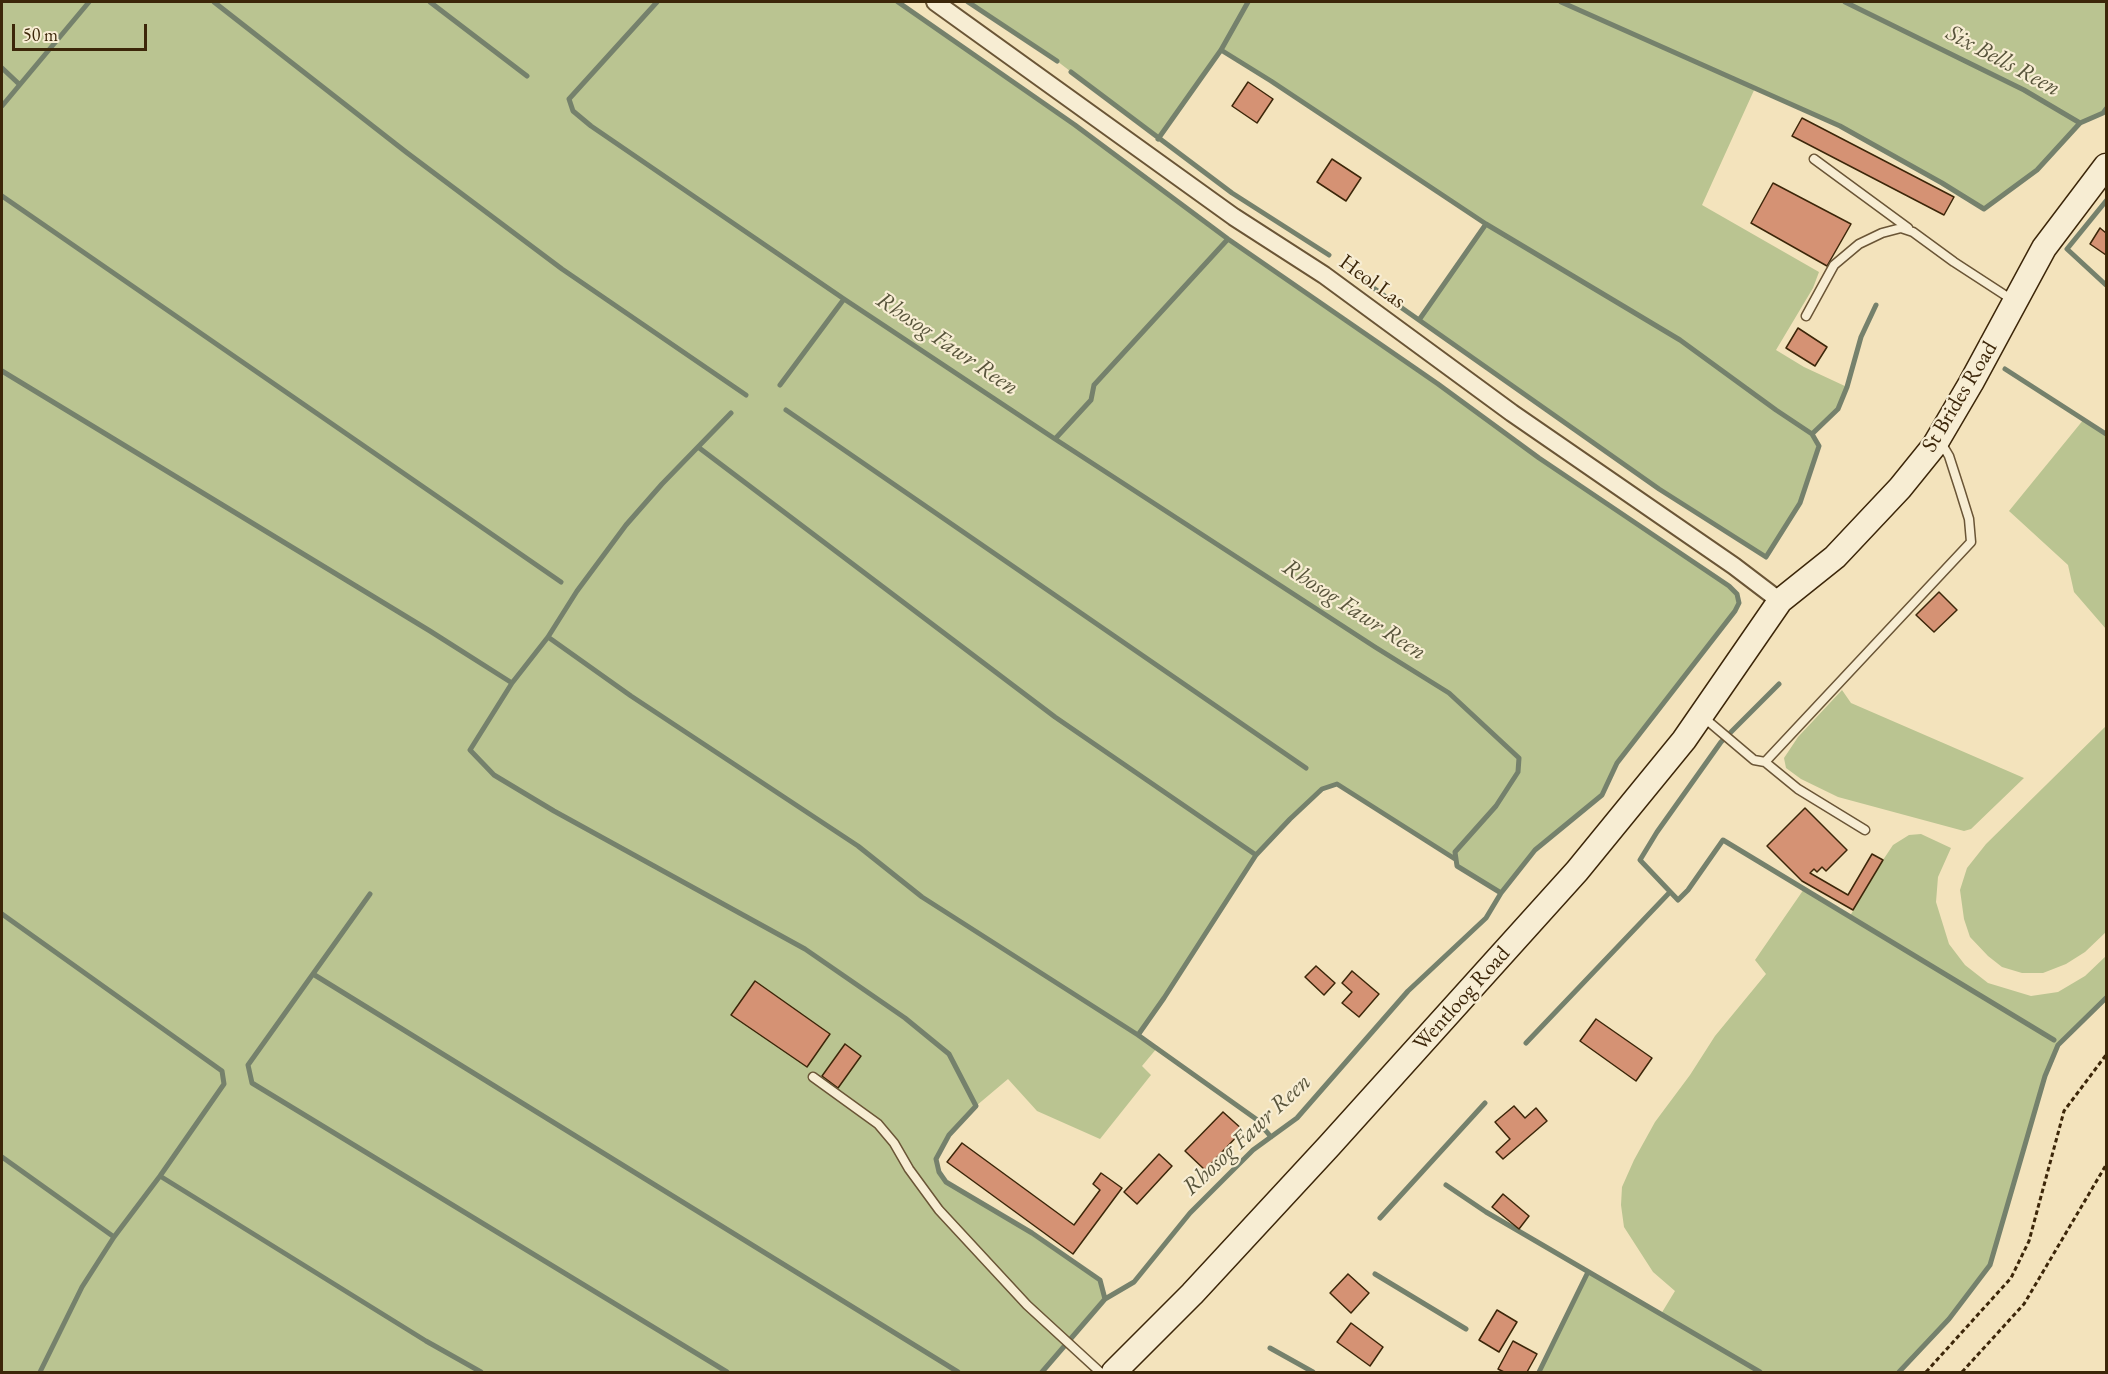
<!DOCTYPE html>
<style>
body{margin:0}
#map{position:relative;width:2108px;height:1374px;overflow:hidden;background:#f3e3bc;font-family:"EB Garamond",serif}
canvas{display:block}
.frame{position:absolute;inset:0;border:3px solid #3c2609;pointer-events:none}
.scale{position:absolute;left:12px;top:24px;width:135px;height:27px;box-sizing:border-box;border:3px solid #3c2609;border-top:0;padding-left:8px;font-size:18px;line-height:21px;white-space:nowrap;color:#3c2609;-webkit-text-stroke:4px #f7edd3;paint-order:stroke}
</style>
<div id="map">
<canvas width="2108" height="1374"></canvas>
<div class="frame"></div>
<div class="scale">50 m</div>
</div>
<script>
const g = document.querySelector('canvas').getContext('2d');
g.lineJoin = 'round';
function fill(path, color) {
  g.fillStyle = color;
  g.fill(path, 'evenodd');
}
function toPath(rows) {
  const path = new Path2D();
  for (const r of rows) {
    path.moveTo(r[0], r[1]);
    for (let i = 2; i < r.length; i += 2) path.lineTo(r[i], r[i + 1]);
  }
  return path;
}
function trace(path, color, width, dash) {
  g.strokeStyle = color;
  g.lineWidth = width;
  g.lineCap = dash ? 'butt' : 'round';
  g.setLineDash(dash || []);
  g.stroke(path);
}
function drawText(font, color, halo, rows, align = 'center') {
  g.font = font + ' "EB Garamond",serif';
  g.lineWidth = 4.5;
  g.setLineDash([]);
  g.textBaseline = 'middle';
  g.strokeStyle = halo;
  g.fillStyle = color;
  for (const [text, x, y, turn = 0] of rows) {
    g.save();
    g.translate(x, y);
    g.rotate((+turn || 0) * Math.PI / 180);
    g.textAlign = isNaN(turn) ? turn : align;
    if (halo) g.strokeText(text, 0, 0);
    g.fillText(text, 0, 0);
    g.restore();
  }
}
const green = toPath([
 [2,2,898,2,1075,125,1228,239,1438,384,1539,458,1729,586,1737,594,1739,603,1617,763,1602,795,1535,850,1501,893,1457,866,1455,858,1337,784,1322,789,1290,819,1256,855,1164,998,1138,1035,1157,1048,1142,1066,1151,1075,1100,1139,1037,1111,1008,1079,976,1106,949,1135,936,1159,939,1172,946,1182,1032,1233,1100,1280,1105,1299,1042,1372,2,1372],
 [968,2,2106,2,2106,109,2103,113,2080,123,2037,170,1984,209,1942,183,1840,126,1755,88,1702,205,1819,272,1813,288,1776,350,1804,367,1847,387,1838,409,1812,433,1819,446,1800,503,1766,557,1659,489,1419,320,1485,224,1271,81,1221,51,1158,139,1057,61],
 [2084,419,2106,434,2106,629,2074,592,2068,565,2009,511],
 [1842,690,1851,703,2024,778,1971,829,1964,831,1838,797,1801,779,1786,768,1784,758,1798,737],
 [2106,726,2106,932,2085,952,2066,964,2043,973,2022,973,2002,967,1988,956,1970,937,1964,919,1960,890,1967,868,1986,844],
 [1921,834,1951,848,1938,877,1936,902,1949,944,1965,965,1988,983,2031,996,2058,992,2085,976,2106,956,2106,998,2058,1045,2045,1076,1990,1265,1949,1319,1899,1372,1539,1372,1588,1272,1661,1314,1675,1291,1653,1272,1624,1227,1621,1205,1622,1187,1634,1160,1655,1122,1690,1075,1715,1036,1766,974,1755,960,1804,889,1850,916,1883,860,1893,845,1909,835]
]);
const stream = toPath([
 [214,2,406,152,562,269,746,395],
 [430,2,527,76],
 [657,2,569,99,573,111,591,126,844,299,1055,439,1375,647,1449,693,1519,758,1518,772,1496,806,1455,852,1457,866,1501,893,1486,918,1408,991,1297,1118,1253,1150,1190,1213,1134,1282,1105,1299,1042,1372],
 [898,2,1075,125,1228,239,1438,384,1539,458,1729,586,1737,594,1739,603,1735,611,1617,763,1602,795,1535,850,1501,893],
 [968,2,1057,61],
 [1561,2,1840,126,1942,183,1984,209,2037,170,2080,123,2103,113,2106,109],
 [1845,2,2024,90,2080,123],
 [1221,50,1271,81,1486,224,1680,340,1776,410,1812,434],
 [2,68,19,84],
 [1071,72,1232,193,1329,255],
 [2,106,89,2],
 [1158,139,1221,50,1248,2],
 [2,196,561,582],
 [2106,201,2067,249,2106,285],
 [1355,275,1659,489,1766,557,1800,503,1819,446,1812,434,1838,409,1847,387,1861,337,1876,305],
 [1419,320,1486,224],
 [2005,369,2106,434],
 [2,371,430,631,512,683],
 [780,385,844,299],
 [786,410,1306,768],
 [731,413,662,484,626,525,577,591,548,637,512,683,470,750,494,775,554,811,805,949,905,1018,949,1054,976,1106,949,1135,936,1159,939,1172,946,1182,1032,1233,1100,1280,1105,1299],
 [1055,439,1091,400,1094,385,1228,239],
 [698,447,1055,717,1256,855],
 [548,637,631,696,858,846,922,897,1138,1035,1256,1119,1271,1137],
 [1779,684,1721,742,1657,832,1640,860,1678,900,1688,890,1723,840,2054,1040],
 [370,894,248,1065,252,1083,727,1372],
 [2,914,222,1071,224,1084,160,1176,114,1237,82,1287,40,1372],
 [313,974,958,1372],
 [1138,1035,1164,998,1256,855,1290,819,1322,789,1337,784,1455,859],
 [1526,1043,1670,892],
 [2,1157,114,1237],
 [160,1176,426,1341,481,1372],
 [1446,1185,1486,1212,1760,1372],
 [1380,1218,1485,1103],
 [1375,1274,1466,1329],
 [1270,1348,1313,1372],
 [1539,1372,1588,1272],
 [1899,1372,1949,1319,1990,1265,2045,1076,2058,1045,2106,998]
]);
const building = toPath([
 [1248,82,1273,99,1257,123,1232,106,1248,82],
 [1802,118,1954,197,1944,215,1792,136,1802,118],
 [1332,159,1361,178,1346,201,1317,182,1332,159],
 [1773,183,1851,224,1827,266,1751,223,1773,183],
 [2100,228,2106,233,2106,255,2090,244,2100,228],
 [1798,328,1827,347,1815,366,1786,348,1798,328],
 [1939,592,1957,610,1934,632,1916,615,1939,592],
 [1805,808,1847,850,1826,871,1822,867,1817,872,1814,869,1810,873,1848,895,1872,854,1883,860,1853,910,1802,881,1767,846,1805,808],
 [1316,966,1335,983,1324,995,1305,977,1316,966],
 [1352,971,1379,994,1359,1017,1342,1003,1352,992,1342,983,1352,971],
 [755,981,830,1034,807,1067,731,1015,755,981],
 [1596,1019,1652,1058,1636,1081,1580,1041,1596,1019],
 [845,1044,861,1056,838,1088,822,1076,845,1044],
 [1514,1106,1525,1118,1536,1108,1547,1121,1503,1159,1496,1152,1510,1139,1495,1122,1514,1106],
 [1223,1112,1243,1130,1205,1170,1185,1151,1223,1112],
 [962,1143,1074,1225,1100,1190,1093,1184,1101,1173,1122,1188,1073,1254,947,1162,962,1143],
 [1159,1154,1172,1166,1137,1204,1124,1192,1159,1154],
 [1503,1194,1529,1216,1519,1229,1492,1207,1503,1194],
 [1348,1274,1369,1293,1351,1313,1330,1293,1348,1274],
 [1497,1310,1517,1322,1499,1352,1479,1340,1497,1310],
 [1351,1323,1383,1347,1370,1366,1337,1342,1351,1323],
 [1513,1341,1537,1354,1527,1372,1504,1372,1498,1369,1513,1341]
]);
const path = toPath([
 [1926,1372,2011,1278,2029,1241,2064,1111,2106,1055],
 [1962,1372,2024,1304,2106,1165]
]);
const service = toPath([
 [1814,159,1908,228],
 [1806,316,1834,265,1859,244,1882,233,1901,228,1913,232,1954,262,2014,301],
 [1702,716,1754,760,1765,762,1971,542,1969,519,1960,490,1949,456,1940,441],
 [1765,762,1798,789,1865,830],
 [813,1077,878,1124,894,1143,909,1169,939,1210,1027,1305,1100,1372]
]);
const minor = toPath([
 [935,2,1234,217,1324,275,1512,413,1734,566,1780,601]
]);
const secondary = toPath([
 [1114,1372,1192,1294,1329,1146,1577,871,1684,740,1780,601,1835,557,1900,488,1934,446,1971,383,2044,248,2106,166]
]);
const streetNames = [
 ["Heol Las",1372,282,36],
 ["St Brides Road",1960,397,-59],
 ["Wentloog Road",1462,999,-48]
];
const waterNames = [
 ["Six Bells Reen",2003,61,28],
 ["Rhosog Fawr Reen",947,344,34],
 ["Rhosog Fawr Reen",1354,610,33],
 ["Rhosog Fawr Reen",1247,1135,-43]
];
fill(green, '#bac491');
trace(stream, '#75816c', 5);
fill(building, '#d59274');
trace(building, '#3c2609', 1.5);
trace(service, '#6a5536', 11);
trace(minor, '#6a5536', 20);
trace(secondary, '#3c2609', 27);
trace(path, '#3c2609', 3, [4.5, 3]);
trace(service, '#f7edd3', 8);
trace(minor, '#f7edd3', 16);
trace(secondary, '#f7edd3', 24);
drawText('22px', '#3c2609', '#f7edd3', streetNames);
drawText('italic 24px', '#58543b', '#f7edd3', waterNames);
</script>
